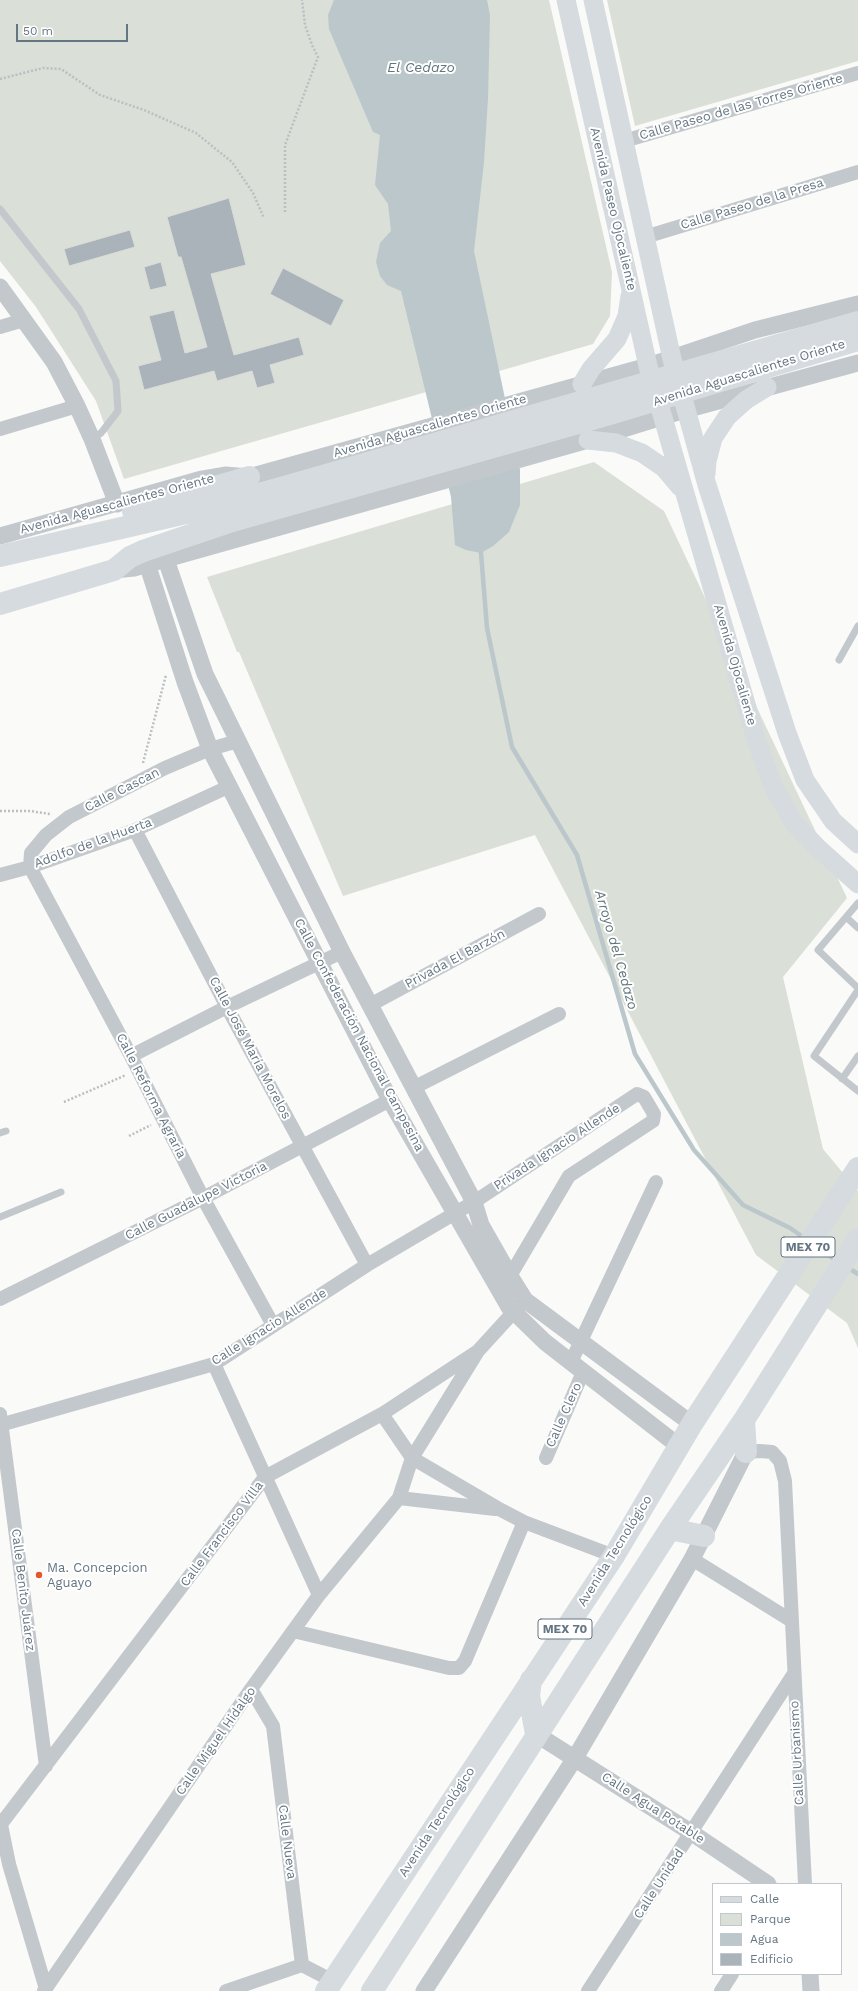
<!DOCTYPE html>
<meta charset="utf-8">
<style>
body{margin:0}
#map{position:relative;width:858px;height:1991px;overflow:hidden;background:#fafaf8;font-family:"Work Sans",sans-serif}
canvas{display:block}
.legend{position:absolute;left:712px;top:1883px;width:130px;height:92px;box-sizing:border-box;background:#fff;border:1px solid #c1c8cd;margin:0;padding:5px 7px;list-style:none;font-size:12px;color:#657683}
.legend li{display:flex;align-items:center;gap:8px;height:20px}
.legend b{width:20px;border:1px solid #c1c8cd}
.scale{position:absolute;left:16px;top:24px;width:112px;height:18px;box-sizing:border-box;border:2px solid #657683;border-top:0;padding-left:5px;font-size:12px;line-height:14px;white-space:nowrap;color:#657683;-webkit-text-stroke:3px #fff;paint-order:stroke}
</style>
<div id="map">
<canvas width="858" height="1991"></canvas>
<ul class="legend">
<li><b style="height:5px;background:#d6dbdf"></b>Calle</li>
<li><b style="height:11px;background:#dadfd7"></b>Parque</li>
<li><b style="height:11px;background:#bbc7cb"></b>Agua</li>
<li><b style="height:11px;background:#aab3b9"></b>Edificio</li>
</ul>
<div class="scale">50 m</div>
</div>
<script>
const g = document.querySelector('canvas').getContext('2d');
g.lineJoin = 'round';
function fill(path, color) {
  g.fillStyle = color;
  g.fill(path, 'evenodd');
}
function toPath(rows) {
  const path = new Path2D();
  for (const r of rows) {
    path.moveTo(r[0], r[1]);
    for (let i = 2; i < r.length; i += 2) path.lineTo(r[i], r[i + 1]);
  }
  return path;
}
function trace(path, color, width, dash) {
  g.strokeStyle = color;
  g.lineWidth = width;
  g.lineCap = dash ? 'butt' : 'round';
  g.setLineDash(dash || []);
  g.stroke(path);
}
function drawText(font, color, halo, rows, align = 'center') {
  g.font = font + ' "Work Sans",sans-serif';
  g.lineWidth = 4;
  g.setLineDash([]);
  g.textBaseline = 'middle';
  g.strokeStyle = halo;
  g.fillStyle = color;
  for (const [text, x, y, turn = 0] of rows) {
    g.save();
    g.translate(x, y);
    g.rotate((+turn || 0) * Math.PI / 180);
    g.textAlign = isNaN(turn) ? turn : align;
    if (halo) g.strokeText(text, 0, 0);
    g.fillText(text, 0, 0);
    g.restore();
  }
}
const green = toPath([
 [0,0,549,0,612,272,610,316,593,344,124,479,96,401,36,307,0,261],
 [607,0,858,0,858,61,635,126],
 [594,462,664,511,847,898,783,977,823,1149,858,1191,858,1348,847,1323,756,1255,535,835,343,896,239,652,237,652,207,577]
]);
const water = toPath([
 [334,0,487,0,490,15,488,98,484,162,474,251,520,470,520,505,509,532,493,546,481,553,466,550,455,545,451,497,401,291,387,285,380,276,376,262,380,243,391,231,388,204,375,185,380,135,373,132,329,29,328,15]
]);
const stream = toPath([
 [481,553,487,628,512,747,577,855,635,1054,694,1150,743,1205,790,1228,806,1239],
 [815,1246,837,1261],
 [847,1267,858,1274]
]);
const building = toPath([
 [229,198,246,265,211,274,234,355,299,337,304,355,270,365,275,383,257,388,252,371,217,381,214,371,144,390,138,366,161,360,149,316,174,310,185,353,207,347,181,257,178,257,167,217,229,198],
 [130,230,135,247,69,266,64,249,130,230],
 [161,262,167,286,150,290,144,267,161,262],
 [283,268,344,300,331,326,270,294,283,268]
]);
const path = toPath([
 [0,79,43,68,61,69,100,95,144,110,196,133,232,162,253,193,264,218],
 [285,212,285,145,318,57,312,45,305,25,302,0],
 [143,763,166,675],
 [0,811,30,811,50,814],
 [64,1102,126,1075],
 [129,1136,151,1125]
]);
const service = toPath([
 [0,209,79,309,116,381,118,411,101,433,92,439],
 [839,660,858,626],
 [858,903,818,950,858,988],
 [846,917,858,928],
 [858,990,814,1056,858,1091],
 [842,1079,858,1056],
 [0,1133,6,1131],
 [0,1217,61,1192]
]);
const minor = toPath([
 [624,141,858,73],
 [645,237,858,172],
 [0,327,24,320],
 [0,429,77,406],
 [238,741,210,749,165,768,69,817,46,835,31,853,30,867,131,1056,203,1198,273,1325],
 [135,830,227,1007,367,1265],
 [0,875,30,867,135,830,228,787],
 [370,1005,539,914],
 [131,1056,227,1007,342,952],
 [413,1088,559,1014],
 [0,1299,203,1198,390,1100],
 [571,1362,656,1182],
 [214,1364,319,1595],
 [0,1414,46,1766],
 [382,1414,412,1458,501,1510,524,1522,614,1556],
 [0,1425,214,1364,367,1265,474,1202,637,1094,644,1097,654,1114,653,1121,569,1176,510,1276],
 [746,1452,760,1451,772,1452,780,1461,785,1481,805,1884],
 [546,1458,583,1372],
 [399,1498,495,1509],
 [692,1559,792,1621],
 [293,1631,449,1668,459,1668,465,1661,524,1522],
 [251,1689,273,1726,302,1965],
 [0,1820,9,1864,46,1989],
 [1,1824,265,1477,382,1414,478,1351,520,1305],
 [302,1965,333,1981],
 [44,1991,251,1689,319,1595,399,1498,412,1458,478,1351],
 [226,1991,302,1965],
 [588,1991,793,1675],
 [721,1991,732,1974]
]);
const tertiary = toPath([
 [0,287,54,362,77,406,92,439,117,504],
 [0,536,202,479,225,475,249,477,648,366,755,330,858,304],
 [161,545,205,674,342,952,474,1202,481,1225,510,1276,525,1300,692,1424],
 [143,551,185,682,210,749,390,1100,509,1307,545,1342,680,1447],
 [114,570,134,568,588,440,685,410,858,363],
 [536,1734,692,1833,768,1884],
 [810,1974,811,1991],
 [424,1991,575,1758,692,1559,746,1452]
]);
const secondary = toPath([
 [566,0,648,366,757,742,773,786,794,823,818,848,858,884],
 [593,0,672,359,707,485,787,733,805,780,833,821,858,844],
 [582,384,591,369,617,339,627,316,630,296],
 [588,440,616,443,642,453,664,468,680,487],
 [706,474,707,461,713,438,727,417,746,400,767,387]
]);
const primary = toPath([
 [133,511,249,477],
 [0,556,225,504,858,322],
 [0,604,114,570,130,557,143,551,229,522,603,416,858,340],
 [744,1420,746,1452],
 [670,1529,704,1536],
 [531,1680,529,1696,536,1734],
 [326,1991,614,1556,692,1424,858,1168],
 [372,1991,670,1529,744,1420,858,1239]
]);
const markers = [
 [39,1575,4,"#e4572e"]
];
const shields = [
 [808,1247,54],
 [565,1629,54]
];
const shieldNames = [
 ["MEX 70",808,1247],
 ["MEX 70",565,1629]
];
const streetNames = [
 ["Calle Paseo de las Torres Oriente",741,107,-16],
 ["Calle Paseo de la Presa",752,204,-17],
 ["Avenida Paseo Ojocaliente",613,209,77],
 ["Avenida Aguascalientes Oriente",749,373,-17],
 ["Avenida Aguascalientes Oriente",430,426,-16],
 ["Avenida Aguascalientes Oriente",117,504,-15],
 ["Avenida Ojocaliente",735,665,74],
 ["Calle Cascan",122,790,-27],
 ["Adolfo de la Huerta",93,843,-20],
 ["Privada El Barzón",455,959,-28],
 ["Calle Confederación Nacional Campesina",359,1035,62],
 ["Calle José María Morelos",250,1048,62],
 ["Calle Reforma Agraria",151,1096,63],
 ["Privada Ignacio Allende",557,1147,-33],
 ["Calle Guadalupe Victoria",196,1201,-27],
 ["Calle Ignacio Allende",269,1327,-32],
 ["Calle Clero",564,1415,-66],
 ["Calle Francisco Villa",222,1534,-53],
 ["Avenida Tecnológico",615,1551,-58],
 ["Calle Benito Juárez",23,1590,83],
 ["Calle Miguel Hidalgo",216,1741,-55],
 ["Calle Urbanismo",797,1753,-93],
 ["Calle Agua Potable",653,1808,33],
 ["Avenida Tecnológico",437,1822,-57],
 ["Calle Nueva",287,1842,83],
 ["Calle Unidad",659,1884,-57]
];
const poiNames = [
 ["Ma. Concepcion",47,1568],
 ["Aguayo",47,1583]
];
const waterNames = [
 ["El Cedazo",421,68],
 ["Arroyo del Cedazo",616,950,74]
];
fill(green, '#dadfd7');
fill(water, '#bbc7cb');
trace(stream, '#bbc7cb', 4.5);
fill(building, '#aab3b9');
trace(building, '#dcdcda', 1);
trace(path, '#bbbfc2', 2.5, [2, 2]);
trace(service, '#c3c8cc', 7);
trace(minor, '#c3c8cc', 14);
trace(tertiary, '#c3c8cc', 17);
trace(secondary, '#d6dbdf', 19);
trace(primary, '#d6dbdf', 22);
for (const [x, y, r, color] of markers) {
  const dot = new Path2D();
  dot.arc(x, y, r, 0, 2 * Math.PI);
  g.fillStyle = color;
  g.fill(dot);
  trace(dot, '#fff', 1.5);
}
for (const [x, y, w] of shields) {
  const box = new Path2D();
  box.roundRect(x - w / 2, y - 10, w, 20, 3);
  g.fillStyle = '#fff';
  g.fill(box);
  trace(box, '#657683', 1);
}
drawText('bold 12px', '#657683', null, shieldNames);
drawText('13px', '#657683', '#fff', streetNames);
drawText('13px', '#657683', '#fff', poiNames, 'left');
drawText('italic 14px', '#60757c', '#fff', waterNames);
</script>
